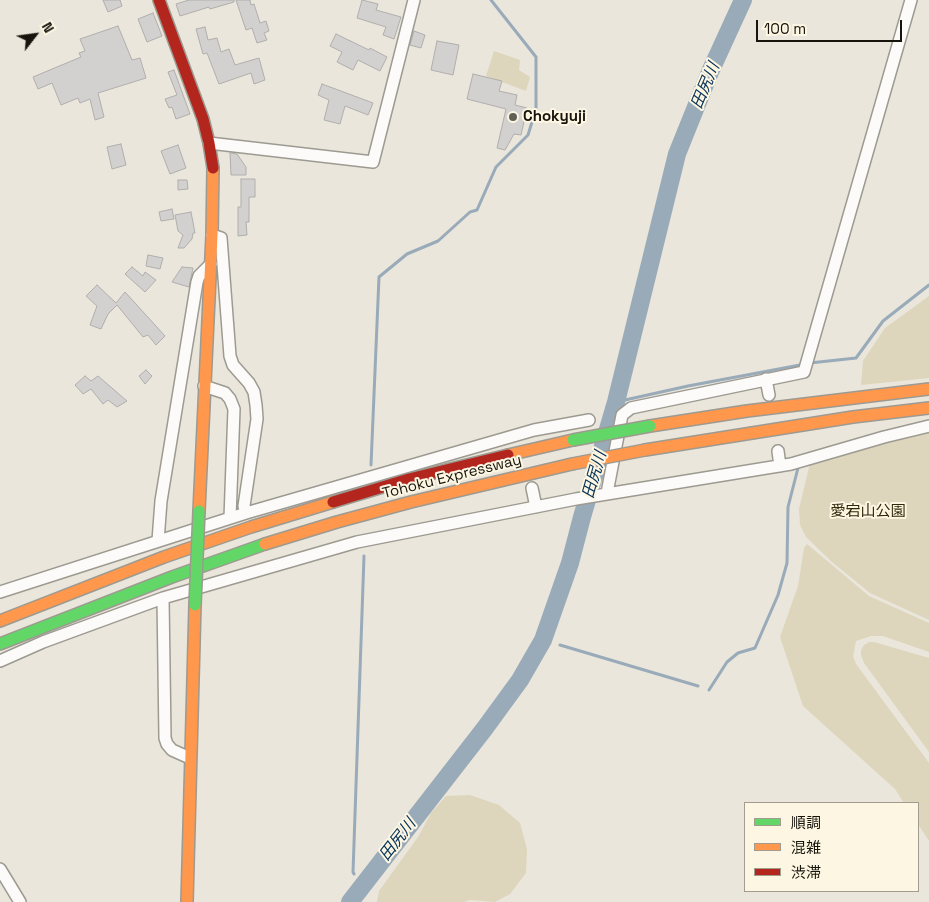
<!DOCTYPE html>
<meta charset="utf-8">
<style>
body{margin:0}
#map{position:relative;width:929px;height:902px;overflow:hidden;background:#eae6db;font-family:"Space Grotesk","Noto Sans JP",sans-serif}
canvas{display:block}
.legend{position:absolute;left:744px;top:802px;width:175px;height:90px;box-sizing:border-box;background:#fdf6e2;border:1px solid #a19c8d;margin:0;padding:6px 9px;list-style:none;font-size:15px;color:#16140d}
.legend li{display:flex;align-items:center;gap:10px;height:25px}
.legend b{width:25px;border:1px solid #a19c8d}
.north{position:absolute;left:10px;top:10px;width:50px;height:50px;-webkit-text-stroke:4px #fdf6e2;paint-order:stroke;rotate:60deg;font-size:14px;font-weight:700;line-height:20px;text-align:center;color:#16140d}
.north::after{content:'';display:block;margin:auto;width:18px;height:22px;background:#16140d;clip-path:polygon(50% 0,100% 100%,50% 72%,0 100%)}
.scale{position:absolute;left:756px;top:20px;width:146px;height:22px;box-sizing:border-box;border:2px solid #16140d;border-top:0;padding-left:6px;font-size:15px;line-height:18px;white-space:nowrap;color:#16140d;-webkit-text-stroke:4px #fdf6e2;paint-order:stroke}
</style>
<div id="map">
<canvas width="929" height="902"></canvas>
<ul class="legend">
<li><b style="height:6px;background:#63d668"></b>順調</li>
<li><b style="height:6px;background:#ff974d"></b>混雑</li>
<li><b style="height:6px;background:#b3261e"></b>渋滞</li>
</ul>
<div class="north">N</div>
<div class="scale">100 m</div>
</div>
<script>
const g = document.querySelector('canvas').getContext('2d');
g.lineJoin = 'round';
function fill(path, color) {
  g.fillStyle = color;
  g.fill(path, 'evenodd');
}
function toPath(rows) {
  const path = new Path2D();
  for (const r of rows) {
    path.moveTo(r[0], r[1]);
    for (let i = 2; i < r.length; i += 2) path.lineTo(r[i], r[i + 1]);
  }
  return path;
}
function trace(path, color, width, dash) {
  g.strokeStyle = color;
  g.lineWidth = width;
  g.lineCap = dash ? 'butt' : 'round';
  g.setLineDash(dash || []);
  g.stroke(path);
}
function drawText(font, color, halo, rows, align = 'center') {
  g.font = font + ' "Space Grotesk","Noto Sans JP",sans-serif';
  g.lineWidth = 4;
  g.setLineDash([]);
  g.textBaseline = 'middle';
  g.strokeStyle = halo;
  g.fillStyle = color;
  for (const [text, x, y, turn = 0] of rows) {
    g.save();
    g.translate(x, y);
    g.rotate((+turn || 0) * Math.PI / 180);
    g.textAlign = isNaN(turn) ? turn : align;
    if (halo) g.strokeText(text, 0, 0);
    g.fillText(text, 0, 0);
    g.restore();
  }
}
const green = toPath([
 [494,51,520,60,519,70,530,77,526,91,486,76],
 [929,296,929,378,861,385,863,361,885,328],
 [929,432,929,620,870,593,832,562,806,537,800,525,799,509,810,463],
 [807,544,869,596,929,623,929,652,883,636,871,636,856,641,853,656,856,664,929,763,929,841,918,824,918,803,904,803,895,789,803,706,780,637,798,586,804,548],
 [869,642,874,642,929,658,929,752,864,663,861,655,861,650,864,645],
 [470,795,499,805,520,823,527,849,526,873,510,894,495,902,470,900,464,902,377,902,379,891,418,837,431,813,446,796]
]);
const stream = toPath([
 [810,363,856,358,883,321,929,285],
 [616,402,688,386,800,365],
 [371,465,379,277,407,254,438,241,470,212,477,210,496,167,528,135,536,109,536,57,491,0],
 [543,640,545,640],
 [560,645,698,686],
 [709,690,727,662,738,653,755,648,778,595,787,563,788,507,798,468],
 [354,874,353,872,364,556],
 [360,879,365,882]
]);
const river = toPath([
 [350,902,485,728,520,680,543,640,570,563,582,517,616,402,677,154,710,72,743,0]
]);
const building = toPath([
 [103,0,120,0,122,6,108,12,103,0],
 [189,0,234,0,234,2,210,9,209,7,180,16,176,4,189,0],
 [236,0,250,0,251,5,254,4,260,23,266,21,269,31,264,33,267,40,257,43,252,28,246,30,236,0],
 [362,0,378,4,376,10,401,17,394,39,383,35,386,27,357,18,362,0],
 [153,13,162,36,147,42,138,19,153,13],
 [118,26,132,60,140,58,146,78,98,93,104,117,95,120,90,99,80,103,78,98,61,105,52,83,38,89,33,77,81,57,79,53,85,51,80,39,118,26],
 [205,27,208,40,217,38,221,52,229,49,235,65,259,58,265,80,254,84,251,73,219,84,207,53,203,54,196,29,205,27],
 [414,31,425,35,421,48,410,45,414,31],
 [336,34,369,50,370,48,387,57,380,71,358,60,353,70,337,62,342,52,330,46,336,34],
 [437,41,459,45,453,75,431,70,437,41],
 [174,70,190,114,176,119,172,107,169,108,165,99,177,95,168,72,174,70],
 [473,74,502,81,499,91,517,95,515,105,527,108,521,135,514,134,505,150,497,148,506,109,467,99,473,74],
 [322,84,373,103,368,115,345,106,340,124,324,120,329,100,318,95,322,84],
 [121,144,126,165,112,169,107,147,121,144],
 [178,145,186,168,170,174,161,151,178,145],
 [230,153,237,154,246,167,246,175,231,175,230,153],
 [241,179,255,179,255,197,249,197,249,222,246,222,247,235,238,236,238,207,241,207,241,179],
 [178,180,187,180,188,189,178,190,178,180],
 [172,209,174,219,161,221,159,212,172,209],
 [191,212,195,233,193,233,192,239,184,248,178,248,183,235,178,231,175,215,191,212],
 [148,255,163,258,160,269,146,266,148,255],
 [132,267,143,276,145,272,156,280,145,292,125,274,132,267],
 [182,267,193,268,189,287,172,282,182,267],
 [97,285,116,303,125,292,165,336,156,345,148,335,143,337,117,305,108,314,101,329,90,325,97,306,86,296,97,285],
 [146,370,152,376,145,384,139,376,146,370],
 [85,376,91,381,98,376,127,401,117,407,108,400,103,404,91,389,83,394,75,385,85,376]
]);
const street = toPath([
 [209,143,373,162,414,0],
 [212,235,221,238,230,356,233,365,249,383,254,392,256,405,257,419,244,506,246,513],
 [766,379,769,395],
 [204,386,225,393,230,399,234,409,230,518],
 [778,451,780,466],
 [532,488,536,507],
 [607,493,622,415,631,408,804,372,911,0],
 [158,541,161,501,197,282,199,276,211,264],
 [0,592,246,513,534,430,589,420],
 [163,598,165,738,167,744,172,750,190,758],
 [0,661,43,642,163,598,357,542,576,499,791,464,884,437,929,426],
 [0,869,20,902]
]);
const fast = toPath([
 [0,644,172,577,265,544]
]);
const slow = toPath([
 [650,426,747,411,929,389],
 [645,450,853,417,929,408],
 [508,455,573,440],
 [199,511,212,235,213,168],
 [265,544,337,522,411,502,572,464],
 [0,621,164,557,251,527,333,502],
 [187,902,195,605]
]);
const jam = toPath([
 [159,0,203,119,209,143,213,168],
 [333,502,409,479,508,455]
]);
const fastBridge = toPath([
 [573,440,650,426],
 [195,605,199,511]
]);
const slowBridge = toPath([
 [572,464,645,450]
]);
const markers = [
 [513,117,5,"#605e55"]
];
const poiNames = [
 ["Chokyuji",523,117]
];
const streetNames = [
 ["Tohoku Expressway",452,477,-14]
];
const parkNames = [
 ["愛宕山公園",868,512]
];
const waterNames = [
 ["田尻川",706,86,-67],
 ["田尻川",595,475,-74],
 ["田尻川",398,840,-52]
];
fill(green, '#ddd5bc');
trace(stream, '#99aab9', 3);
trace(river, '#99aab9', 18);
fill(building, '#d3d1d0');
trace(building, '#b0aead', 1);
trace(street, '#9d9a91', 14);
trace(fast, '#9d9a91', 14);
trace(slow, '#9d9a91', 14);
trace(jam, '#9d9a91', 14);
trace(street, '#fcfbfa', 11);
trace(fast, '#63d668', 11);
trace(slow, '#ff974d', 11);
trace(jam, '#b3261e', 11);
trace(fastBridge, '#9d9a91', 14, []);
trace(slowBridge, '#9d9a91', 14, []);
trace(fastBridge, '#63d668', 11);
trace(slowBridge, '#ff974d', 11);
for (const [x, y, r, color] of markers) {
  const dot = new Path2D();
  dot.arc(x, y, r, 0, 2 * Math.PI);
  g.fillStyle = color;
  g.fill(dot);
  trace(dot, '#fdf6e2', 2);
}
drawText('bold 15px', '#16140d', '#fdf6e2', poiNames, 'left');
drawText('15px', '#16140d', '#fdf6e2', streetNames);
drawText('15px', '#322909', '#fdf6e2', parkNames);
drawText('italic 16px', '#063258', '#fdf6e2', waterNames);
</script>
